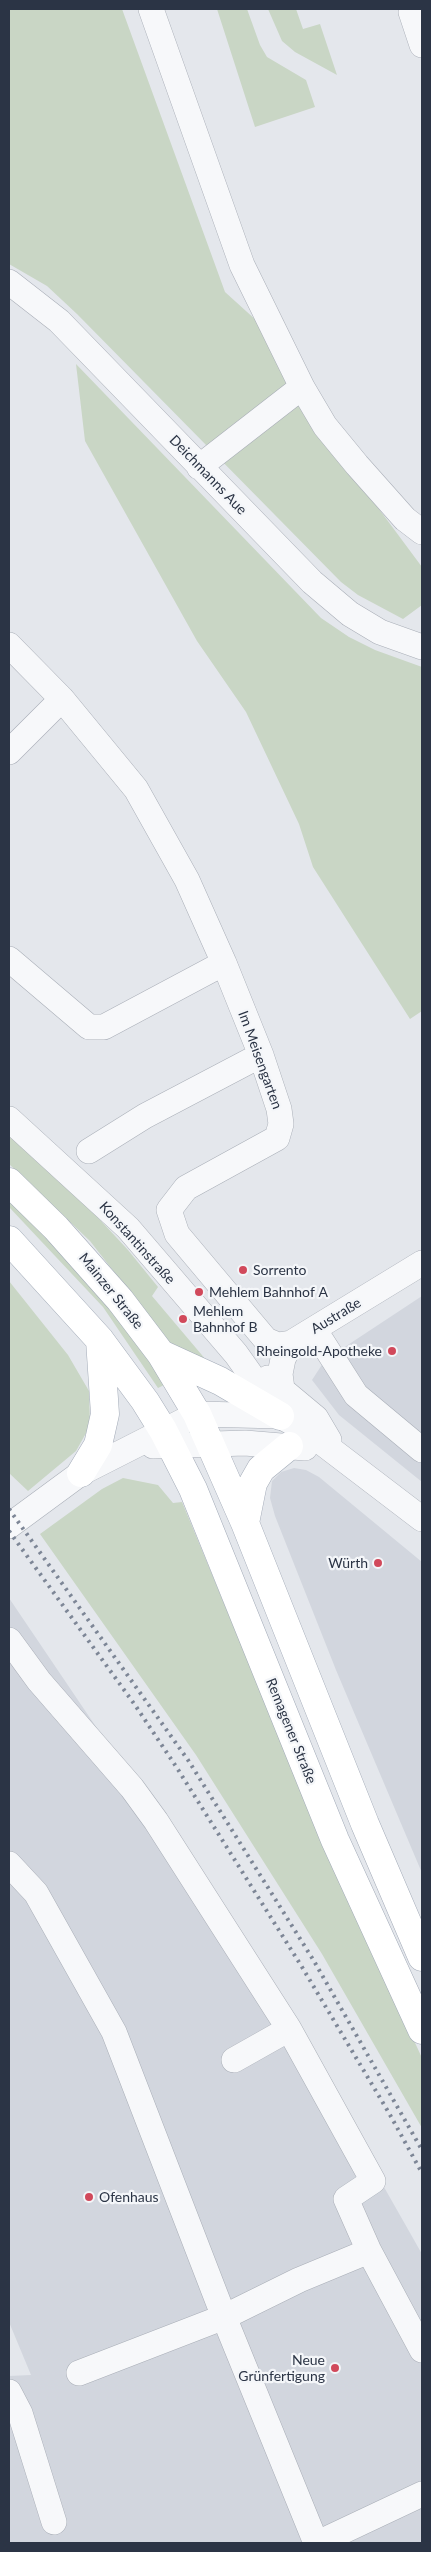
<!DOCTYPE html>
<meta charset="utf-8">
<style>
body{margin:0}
#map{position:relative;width:431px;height:2552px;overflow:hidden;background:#e4e7ec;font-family:Lato,sans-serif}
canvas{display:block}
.frame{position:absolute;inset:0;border:10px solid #2b3445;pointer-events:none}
</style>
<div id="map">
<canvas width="431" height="2552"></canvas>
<div class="frame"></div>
</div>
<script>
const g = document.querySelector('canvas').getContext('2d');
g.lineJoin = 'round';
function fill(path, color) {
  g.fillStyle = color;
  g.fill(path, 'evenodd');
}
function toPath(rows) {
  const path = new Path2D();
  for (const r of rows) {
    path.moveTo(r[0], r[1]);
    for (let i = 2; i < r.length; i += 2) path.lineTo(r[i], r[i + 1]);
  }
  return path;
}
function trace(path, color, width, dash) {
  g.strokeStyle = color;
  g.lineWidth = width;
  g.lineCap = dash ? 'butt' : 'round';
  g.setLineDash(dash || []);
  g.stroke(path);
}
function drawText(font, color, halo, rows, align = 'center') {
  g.font = font + ' Lato,sans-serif';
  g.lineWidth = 4.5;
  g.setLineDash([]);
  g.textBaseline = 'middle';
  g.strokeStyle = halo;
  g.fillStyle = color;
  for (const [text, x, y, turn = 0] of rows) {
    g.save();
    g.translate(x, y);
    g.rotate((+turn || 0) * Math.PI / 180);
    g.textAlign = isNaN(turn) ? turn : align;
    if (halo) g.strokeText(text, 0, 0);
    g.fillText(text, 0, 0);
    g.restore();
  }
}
const built = toPath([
 [422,1296,422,1482,339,1415,312,1380,325,1360],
 [294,1468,306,1470,319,1477,422,1562,422,1873,336,1670,275,1516,270,1498,272,1481,281,1472],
 [9,1598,263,1974,422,2254,422,2543,9,2543,9,2376,31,2375,9,2322]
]);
const green = toPath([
 [9,9,122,9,225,292,257,321,327,439,422,567,422,605,403,619,358,595,341,582,77,314,47,286,9,264],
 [217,9,247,9,260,45,267,57,306,80,315,107,255,127],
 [268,9,296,9,303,29,320,24,337,75,295,52,282,41],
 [76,364,321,618,349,637,375,650,422,667,422,1011,410,1019,313,867,299,824,246,712,197,641,85,441],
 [9,1134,66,1183,128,1250,158,1287,152,1296,212,1367,183,1353,167,1340,90,1241,9,1164],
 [9,1198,28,1215,138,1341,166,1384,158,1388,103,1307,9,1207],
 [9,1281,68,1355,89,1391,90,1426,76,1451,28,1491,9,1473],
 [123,1478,158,1485,173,1503,182,1502,323,1842,422,2058,422,2128,322,1954,196,1755,40,1534,102,1489]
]);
const minor = toPath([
 [151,9,242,265,302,387,325,426,357,465,405,519,422,532],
 [422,9,411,12,422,45],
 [9,282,59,321,312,582,350,614,380,632,422,647],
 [199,467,302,387],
 [9,645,62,699,136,789,187,880,224,963,261,1055,279,1109,281,1124,277,1138,186,1188,169,1210,177,1234,266,1340,278,1345,291,1343],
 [9,752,62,699],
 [9,959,89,1027,104,1027,224,963],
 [9,1119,128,1228,236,1354,280,1416],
 [89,1151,145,1116,261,1055],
 [314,1329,356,1395,422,1450],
 [268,1378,316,1418,329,1440],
 [282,1389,280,1374,283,1359,291,1343,422,1263],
 [153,1446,245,1443,305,1448],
 [9,1526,81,1473,197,1414,280,1416,304,1429,422,1519],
 [9,1640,39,1681,132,1788,156,1821,289,2029,234,2060],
 [9,1864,36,1893,114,2032,224,2317,316,2543],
 [289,2029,373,2181,346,2199,369,2251,422,2350],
 [79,2373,224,2317,299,2280,369,2251],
 [9,2392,20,2413,54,2522],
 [318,2543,422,2494]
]);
const major = toPath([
 [9,1182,56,1228,120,1300,161,1354,197,1414,245,1523,365,1824,422,1957],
 [9,1240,100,1340,145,1401,163,1430,193,1489,335,1840,422,2030],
 [161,1354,220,1381,280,1416],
 [81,1473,98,1445,105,1414,100,1340],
 [245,1523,253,1483,261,1469,289,1446]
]);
const rail = toPath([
 [9,1509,188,1760,314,1961,422,2150],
 [9,1531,135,1705,177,1768,302,1967,389,2113,422,2173]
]);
const markers = [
 [243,1270,5,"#d1495b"],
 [199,1292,5,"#d1495b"],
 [183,1319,5,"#d1495b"],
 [392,1351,5,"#d1495b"],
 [378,1563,5,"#d1495b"],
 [89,2197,5,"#d1495b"],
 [335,2368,5,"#d1495b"]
];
const streetNames = [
 ["Deichmanns Aue",208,475,46],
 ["Im Meisengarten",260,1060,70],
 ["Konstantinstraße",137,1243,48],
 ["Mainzer Straße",111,1291,51],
 ["Austraße",336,1316,-31],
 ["Remagener Straße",291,1731,68]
];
const poiNames = [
 ["Sorrento",253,1270],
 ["Mehlem Bahnhof A",209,1292],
 ["Mehlem",193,1311],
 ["Bahnhof B",193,1327],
 ["Rheingold-Apotheke",382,1351,"right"],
 ["Würth",368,1563,"right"],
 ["Ofenhaus",99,2197],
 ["Neue",325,2360,"right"],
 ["Grünfertigung",325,2376,"right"]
];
fill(built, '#d2d6de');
fill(green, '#c9d6c5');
trace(minor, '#a9aeb7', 26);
trace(major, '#a3abb8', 29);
trace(minor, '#f7f8fa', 25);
trace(major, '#fff', 28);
trace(rail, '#7d8696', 4, [2.5, 5]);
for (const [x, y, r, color] of markers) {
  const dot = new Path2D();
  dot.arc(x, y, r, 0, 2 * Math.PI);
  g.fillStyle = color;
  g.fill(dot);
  trace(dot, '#f4f6f9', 2);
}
drawText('14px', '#2b3445', '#f4f6f9', streetNames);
drawText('14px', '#2b3445', '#f4f6f9', poiNames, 'left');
</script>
